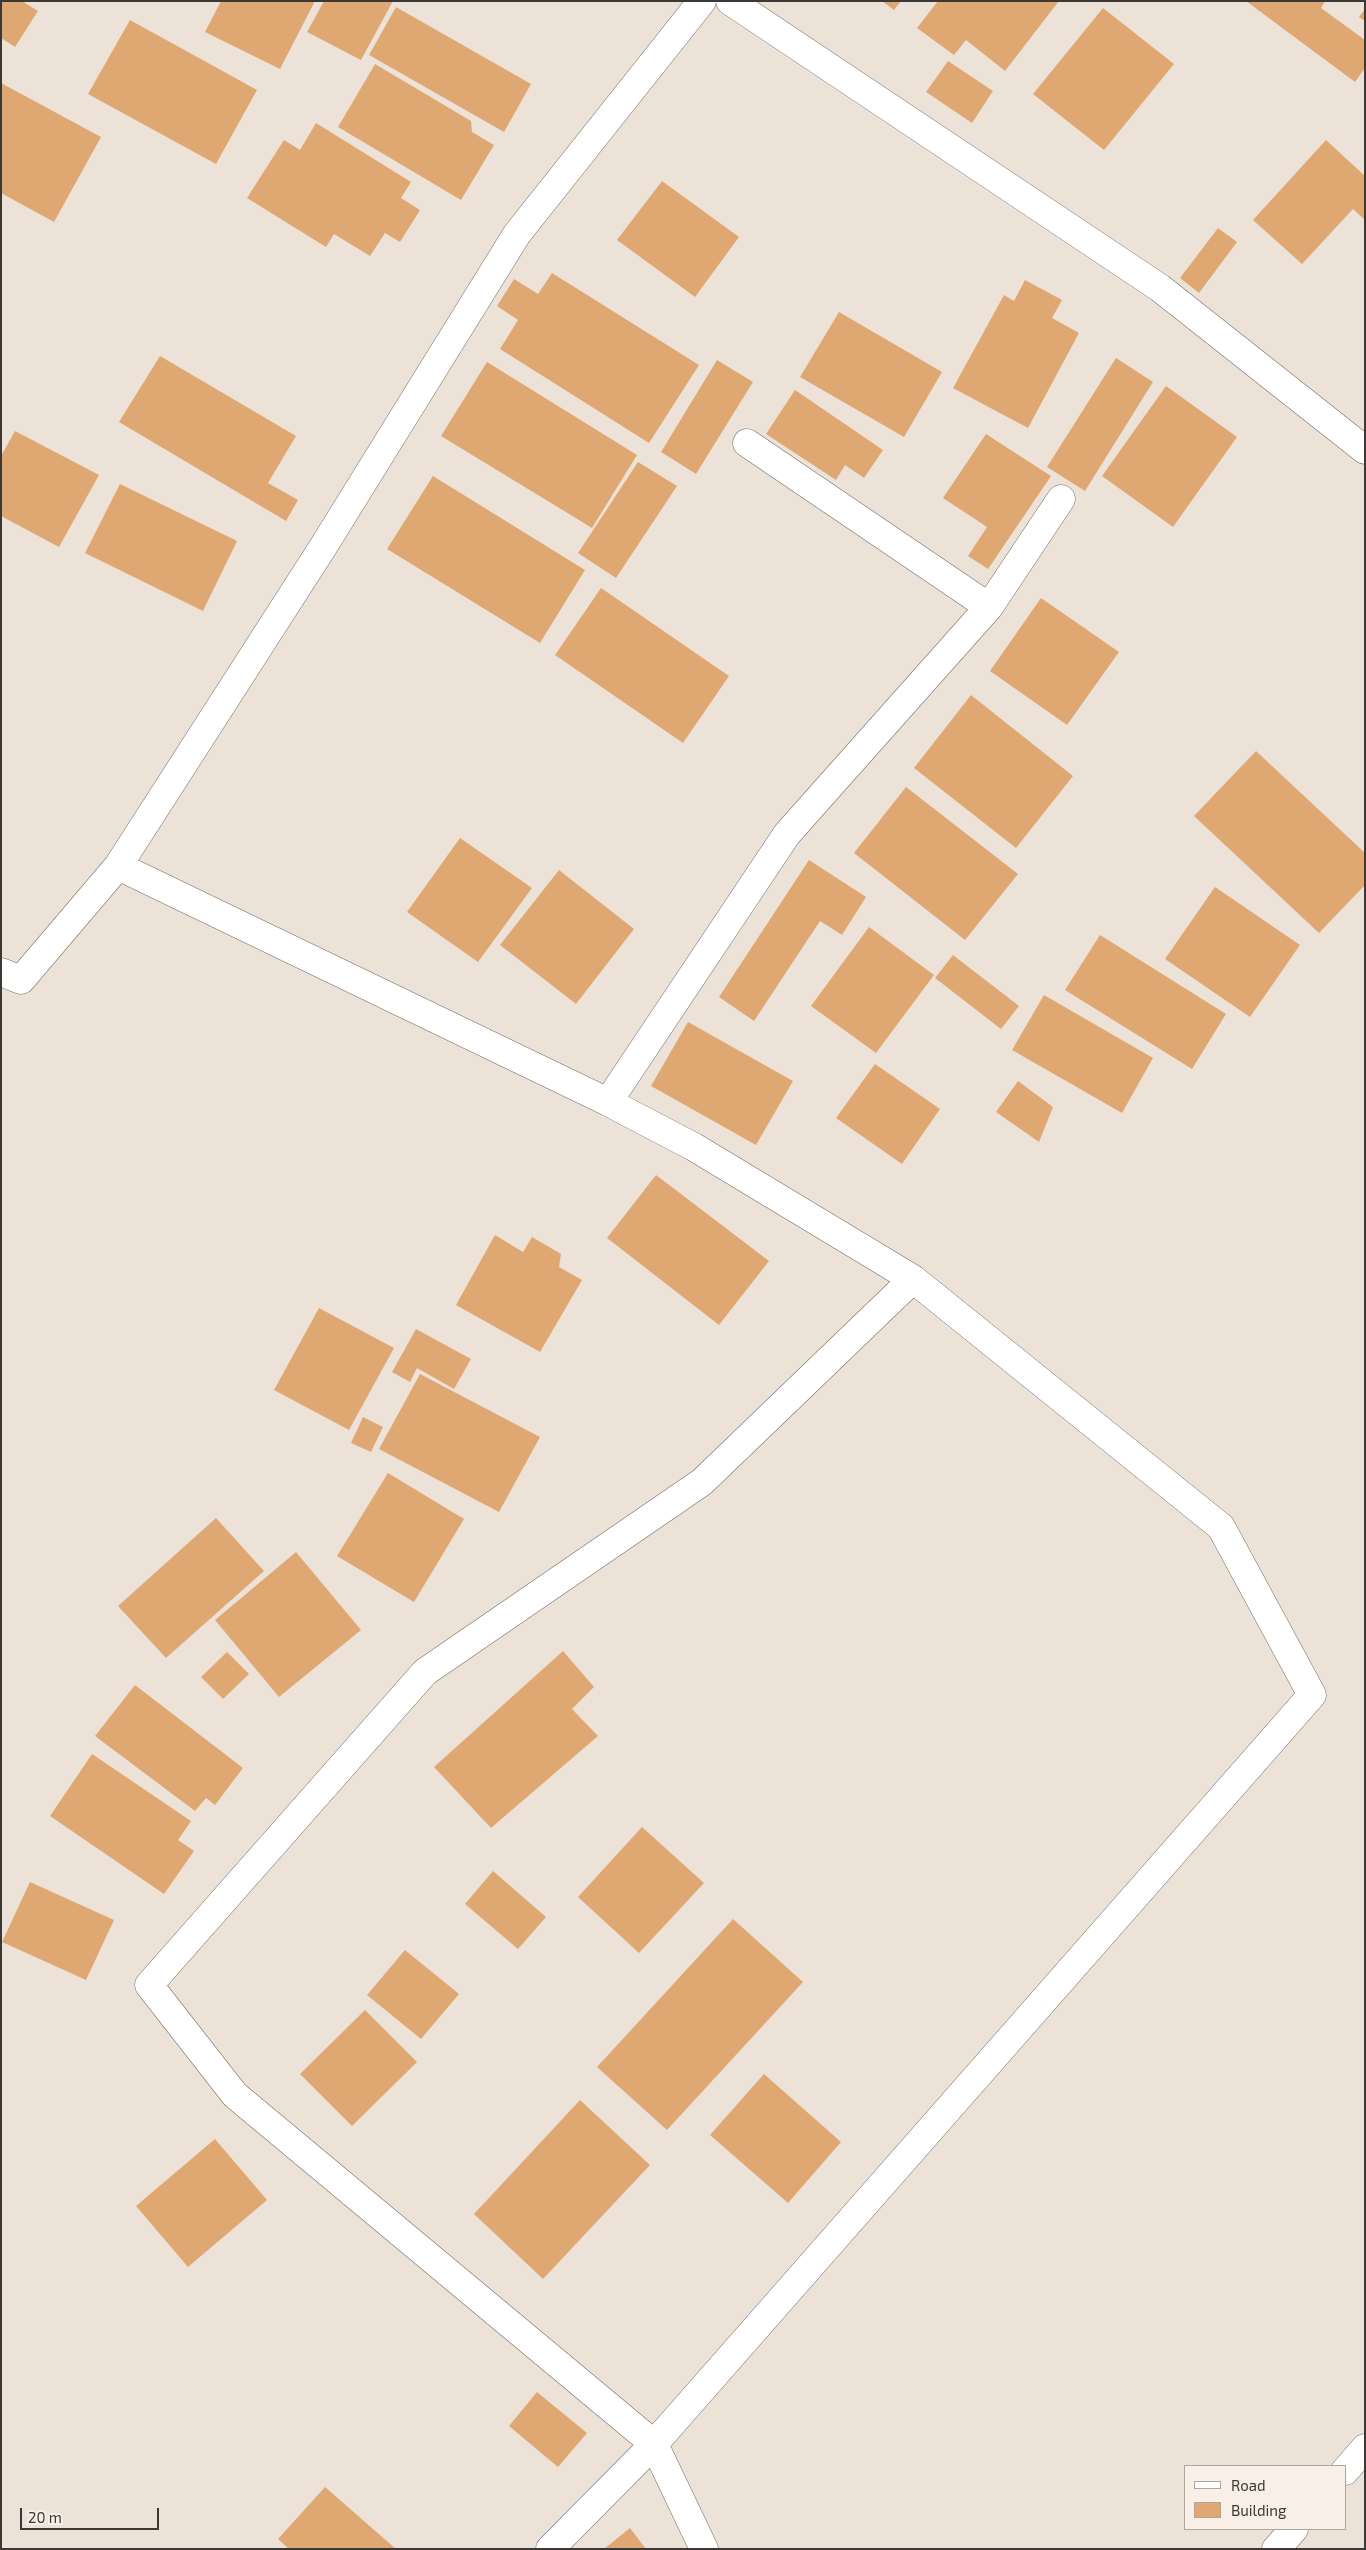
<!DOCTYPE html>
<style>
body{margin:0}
#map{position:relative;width:1366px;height:2550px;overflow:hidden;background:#ece2d8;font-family:"Exo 2",sans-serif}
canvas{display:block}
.frame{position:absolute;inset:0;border:2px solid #3c3834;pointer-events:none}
.legend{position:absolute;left:1184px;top:2465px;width:162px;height:65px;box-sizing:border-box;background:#f9efe6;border:1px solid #ada69f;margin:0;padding:6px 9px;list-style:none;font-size:15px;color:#3c3834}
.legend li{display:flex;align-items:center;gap:10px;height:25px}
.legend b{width:25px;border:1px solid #ada69f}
.scale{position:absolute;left:20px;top:2508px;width:139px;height:22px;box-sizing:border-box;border:2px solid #3c3834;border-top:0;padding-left:6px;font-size:15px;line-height:18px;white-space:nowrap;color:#3c3834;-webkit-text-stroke:4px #f9efe6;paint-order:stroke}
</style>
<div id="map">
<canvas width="1366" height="2550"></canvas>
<div class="frame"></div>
<ul class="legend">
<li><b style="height:6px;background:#fff"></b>Road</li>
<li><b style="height:14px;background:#dfa873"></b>Building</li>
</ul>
<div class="scale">20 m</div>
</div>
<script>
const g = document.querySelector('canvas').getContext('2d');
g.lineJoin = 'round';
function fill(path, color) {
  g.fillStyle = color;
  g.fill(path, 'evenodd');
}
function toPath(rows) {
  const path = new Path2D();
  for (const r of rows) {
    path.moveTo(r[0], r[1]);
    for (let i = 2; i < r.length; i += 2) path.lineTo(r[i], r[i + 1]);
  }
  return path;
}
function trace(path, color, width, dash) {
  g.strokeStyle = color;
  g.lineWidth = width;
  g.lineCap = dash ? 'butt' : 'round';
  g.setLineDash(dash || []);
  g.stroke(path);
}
const building = toPath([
 [1,1,22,1,38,11,15,47,1,38],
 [221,1,315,1,280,69,205,32],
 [324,1,393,1,361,60,307,32],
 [882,1,901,1,894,10],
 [938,1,1059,1,1005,71,966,40,954,55,917,28],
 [1246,1,1325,1,1321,8,1365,40,1365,68,1355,82],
 [396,7,531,84,504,132,369,55],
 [1103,8,1174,64,1104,150,1033,94],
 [1365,9,1365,21,1359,17],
 [130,20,257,90,216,164,88,94],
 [948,61,993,91,972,123,926,92],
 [375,64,471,121,472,132,494,145,461,200,338,127],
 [1,83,101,137,54,222,1,193],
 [316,123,411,182,401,198,420,210,400,242,385,233,370,256,334,234,326,247,247,198,284,140,300,150],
 [1326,140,1365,176,1365,220,1353,209,1302,264,1253,220],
 [662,181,739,237,695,297,617,240],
 [1218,228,1237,242,1199,293,1180,278],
 [552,273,699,365,649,443,500,349,518,320,497,306,514,279,538,294],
 [1025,280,1062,300,1052,318,1079,333,1028,428,953,388,1004,295,1014,301],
 [839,312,942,372,904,437,800,377],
 [160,356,296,436,268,483,298,500,286,521,119,422],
 [1116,358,1153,382,1085,491,1047,467],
 [717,360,753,382,696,474,661,452],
 [487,362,637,455,592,528,441,436],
 [1166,386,1237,437,1173,527,1102,476],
 [795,390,883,450,864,478,845,465,836,480,766,434],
 [15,431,99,475,59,547,1,516,1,456],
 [986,434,1051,476,988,569,968,556,987,527,943,498],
 [638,462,677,486,616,578,578,553],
 [433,476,585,570,540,643,387,549],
 [120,484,237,541,203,611,85,553],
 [601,588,729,676,683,743,555,655],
 [1041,598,1119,652,1067,725,990,671],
 [971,695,1073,776,1016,848,914,768],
 [1256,751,1365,853,1365,885,1319,933,1194,816],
 [906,787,1018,874,965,940,854,853],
 [460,838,532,888,478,962,407,912],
 [809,860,866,897,842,935,820,921,754,1021,719,997],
 [559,870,634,929,576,1004,500,945],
 [1215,887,1300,945,1250,1017,1165,959],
 [869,927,934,975,876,1053,811,1006],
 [1100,935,1226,1014,1192,1069,1065,990],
 [953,955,1019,1006,1001,1029,935,978],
 [1044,995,1153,1058,1122,1113,1012,1050],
 [688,1022,793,1081,756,1145,651,1086],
 [875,1064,940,1109,902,1164,836,1118],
 [1018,1081,1053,1107,1039,1142,996,1112],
 [656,1175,769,1261,719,1325,607,1238],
 [495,1235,523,1252,532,1237,561,1254,559,1267,582,1280,540,1352,456,1305],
 [319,1308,394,1348,349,1430,274,1390],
 [416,1329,471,1359,454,1389,417,1368,410,1382,392,1372],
 [420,1374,540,1437,499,1512,379,1449],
 [363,1417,383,1427,371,1452,351,1443],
 [388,1473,464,1519,414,1602,337,1556],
 [216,1518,264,1571,166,1658,118,1606],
 [296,1552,361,1630,279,1697,215,1620],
 [563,1651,594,1687,572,1709,598,1736,491,1828,434,1767],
 [227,1652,249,1674,223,1699,201,1677],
 [135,1685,243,1768,215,1805,206,1798,195,1811,95,1736],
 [92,1754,191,1821,178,1840,194,1851,164,1894,50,1816],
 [642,1827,704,1883,639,1953,578,1897],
 [493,1871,546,1917,518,1949,465,1904],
 [30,1882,114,1920,86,1980,2,1942],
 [733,1919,803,1982,667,2130,597,2067],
 [405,1950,459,1994,421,2039,367,1995],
 [365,2010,417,2062,352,2126,300,2074],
 [764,2074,841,2142,788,2203,710,2135],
 [580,2100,650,2165,543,2279,474,2214],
 [215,2139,267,2200,188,2267,136,2206],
 [537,2392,587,2433,558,2467,509,2426],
 [325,2487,396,2549,289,2549,278,2539],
 [630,2528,646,2549,604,2549]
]);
const minor = toPath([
 [730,1,1160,288,1365,450],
 [989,607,1061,499],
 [118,866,323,547,517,234,702,1],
 [1,972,21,980,118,866,608,1102,694,1147,913,1279,702,1482,425,1672,149,1985,235,2095,654,2444,704,2549],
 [608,1102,787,834,989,607,747,443],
 [1345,2471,1365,2448],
 [550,2549,654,2444,1312,1695,1221,1527,913,1279],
 [1276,2549,1294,2529]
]);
fill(building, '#dfa873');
trace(minor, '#756c64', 29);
trace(minor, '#fff', 28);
</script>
